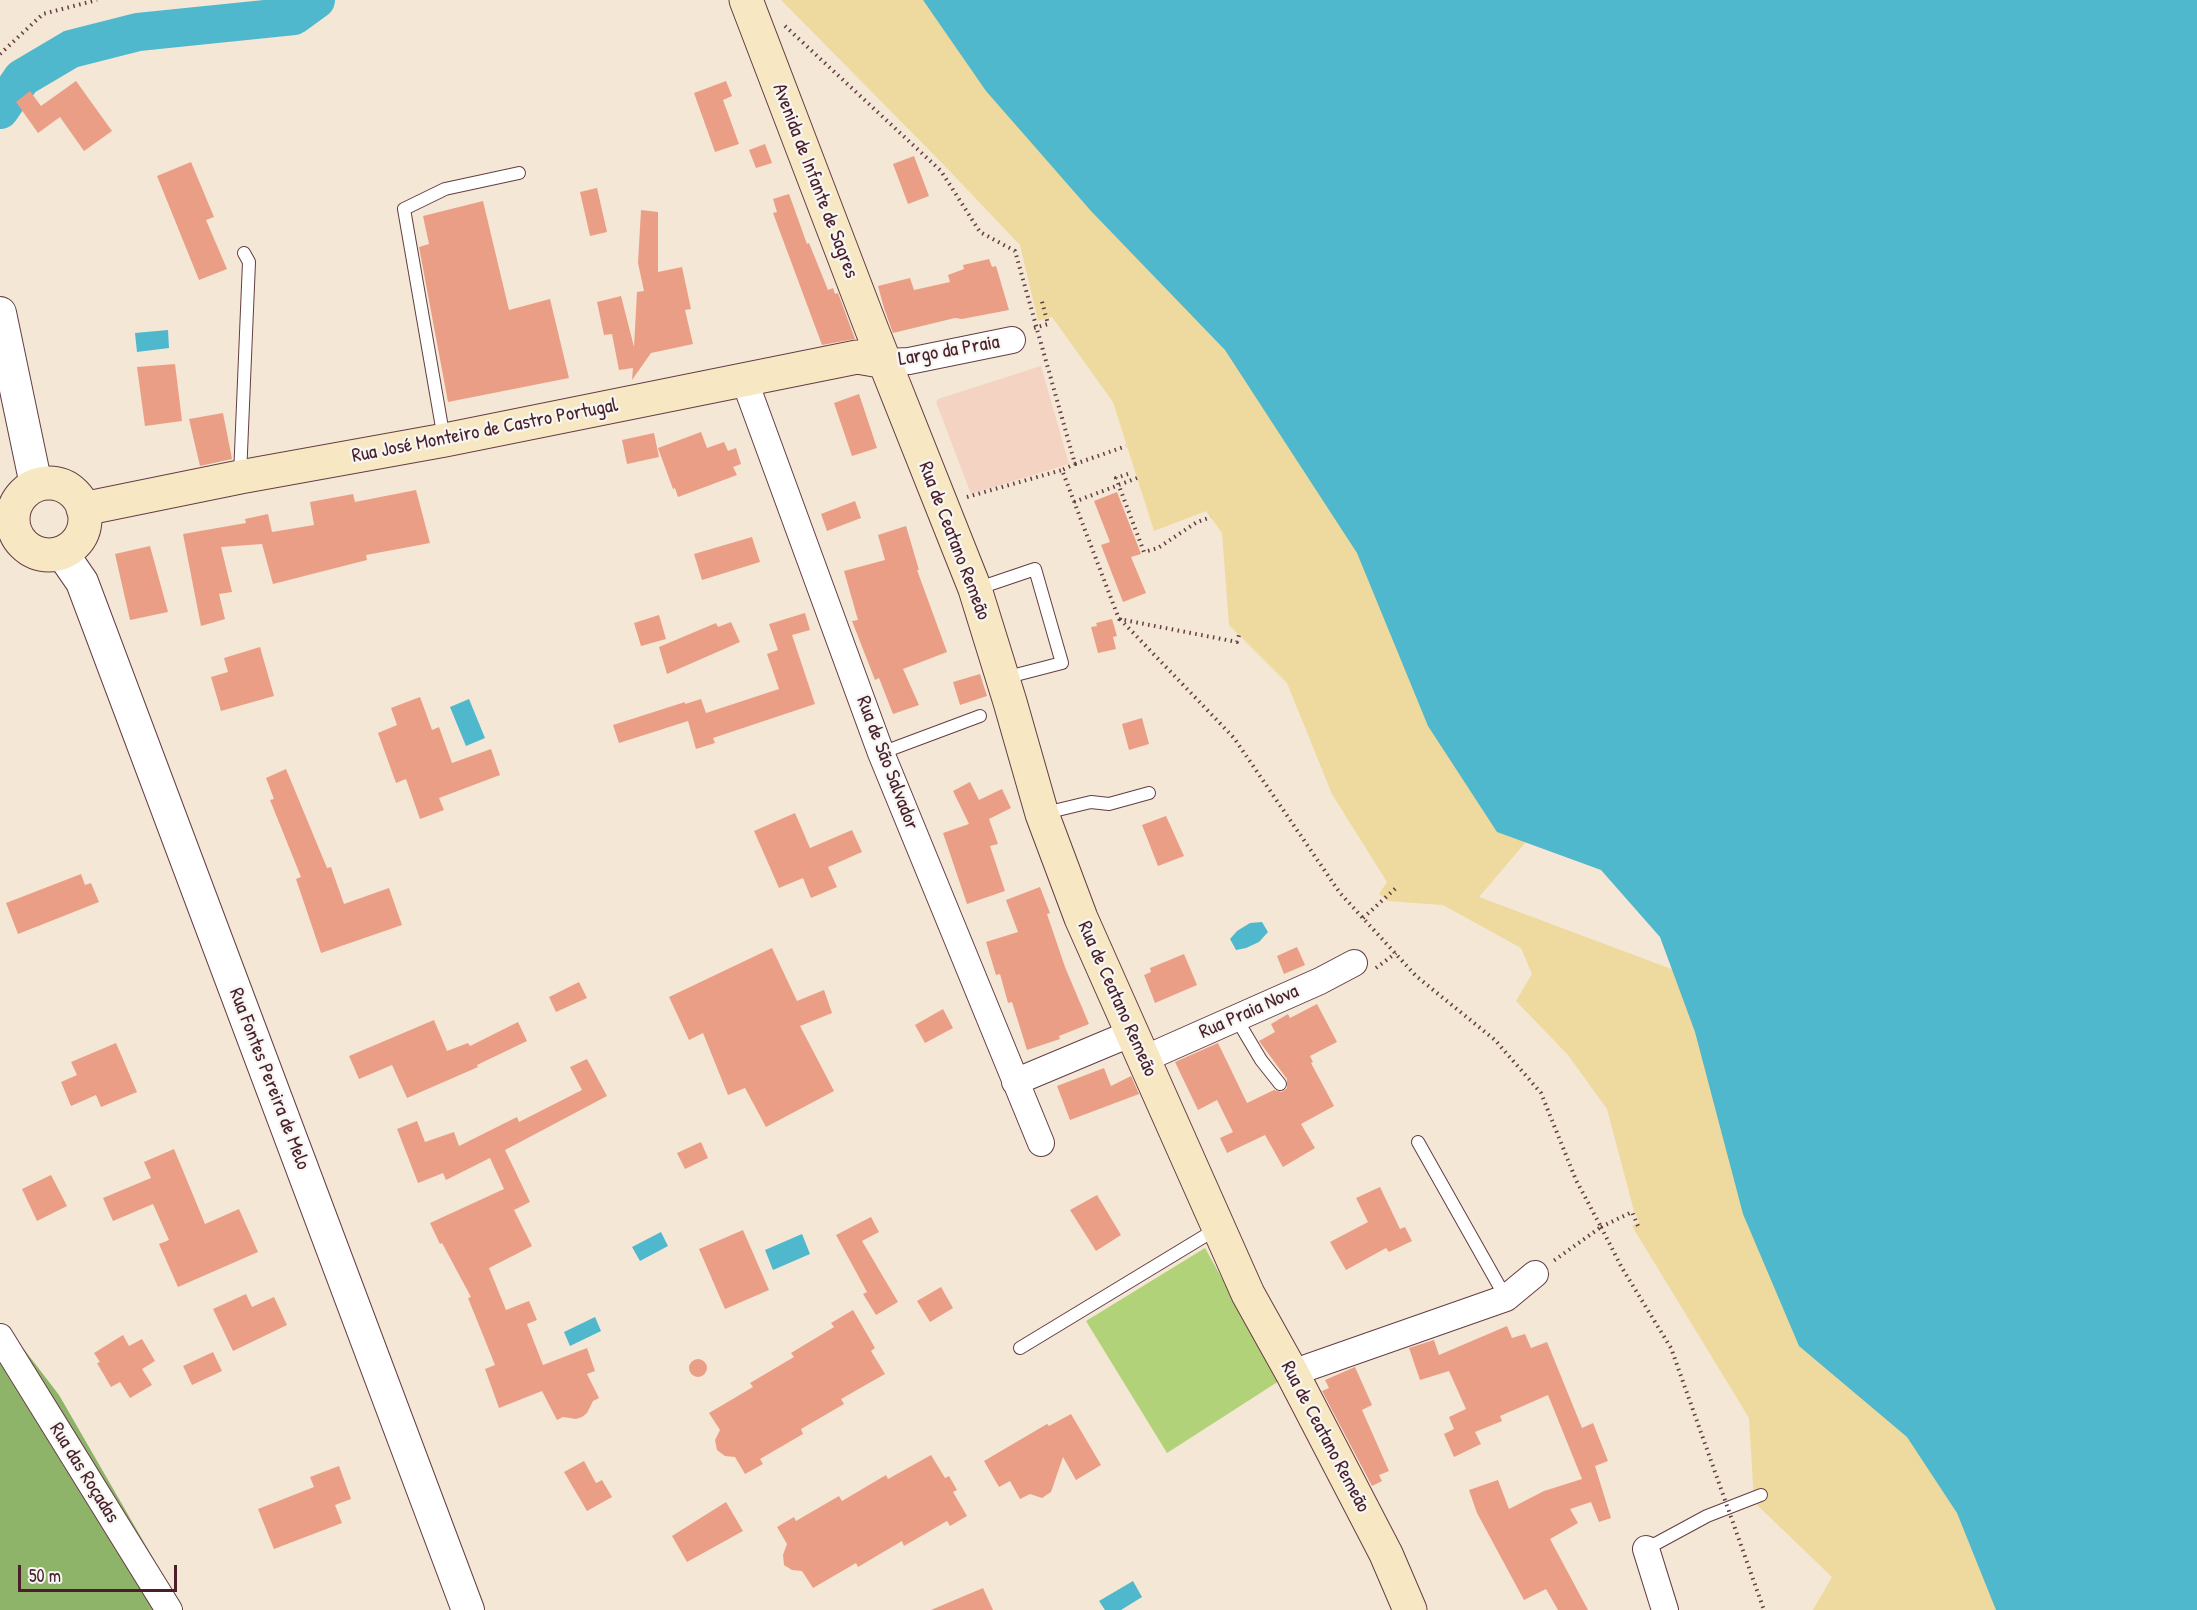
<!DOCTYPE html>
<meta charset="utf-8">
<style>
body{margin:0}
#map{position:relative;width:2197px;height:1610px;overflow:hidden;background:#f4e7d5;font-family:"Patrick Hand",sans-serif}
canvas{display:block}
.scale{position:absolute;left:18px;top:1565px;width:159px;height:27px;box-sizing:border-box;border:3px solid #4a1f2b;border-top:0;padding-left:8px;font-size:18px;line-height:21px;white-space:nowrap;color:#4a1f2b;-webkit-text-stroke:4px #f6f6f2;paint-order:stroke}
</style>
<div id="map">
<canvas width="2197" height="1610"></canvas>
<div class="scale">50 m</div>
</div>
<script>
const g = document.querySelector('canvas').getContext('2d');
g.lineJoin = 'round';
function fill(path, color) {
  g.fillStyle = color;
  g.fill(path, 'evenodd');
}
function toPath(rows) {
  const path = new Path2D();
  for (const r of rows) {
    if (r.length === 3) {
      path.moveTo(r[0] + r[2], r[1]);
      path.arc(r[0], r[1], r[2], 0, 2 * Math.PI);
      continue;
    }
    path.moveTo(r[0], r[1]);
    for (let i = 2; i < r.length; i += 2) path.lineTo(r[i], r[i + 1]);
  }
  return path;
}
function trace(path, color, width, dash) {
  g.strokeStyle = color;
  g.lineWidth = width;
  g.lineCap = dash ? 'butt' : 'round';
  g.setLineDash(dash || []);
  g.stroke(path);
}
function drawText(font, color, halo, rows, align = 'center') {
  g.font = font + ' "Patrick Hand",sans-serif';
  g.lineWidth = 4.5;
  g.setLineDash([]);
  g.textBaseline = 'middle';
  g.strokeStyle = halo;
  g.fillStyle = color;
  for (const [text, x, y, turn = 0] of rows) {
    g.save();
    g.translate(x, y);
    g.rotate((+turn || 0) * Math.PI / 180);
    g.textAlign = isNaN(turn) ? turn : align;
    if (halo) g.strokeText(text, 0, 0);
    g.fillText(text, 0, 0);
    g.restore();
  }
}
const built = toPath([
 [1041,366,1069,464,971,494,936,402,938,399]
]);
const green = toPath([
 [1205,1248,1279,1381,1167,1453,1086,1321]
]);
const forest = toPath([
 [0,1330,13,1335,59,1395,183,1610,0,1610]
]);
const sand = toPath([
 [781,0,1058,0,1572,788,1479,897,1725,989,2064,1610,1813,1610,1832,1577,1754,1502,1749,1418,1632,1226,1639,1222,1634,1211,1607,1109,1568,1055,1516,1001,1532,974,1521,948,1443,905,1388,901,1379,894,1387,882,1332,794,1287,683,1229,625,1222,533,1206,511,1154,531,1113,402,1052,317,1038,321,1020,245,941,162]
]);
const water = toPath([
 [923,0,2197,0,2197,1610,1996,1610,1957,1513,1907,1437,1799,1346,1743,1214,1695,1032,1660,937,1601,870,1497,832,1428,726,1357,553,1225,350,1091,211,986,91],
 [168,330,169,348,137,352,135,333],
 [469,699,485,738,466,746,450,707],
 [1262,922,1268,932,1259,942,1246,948,1236,950,1230,939,1237,931,1250,923],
 [661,1232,668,1246,640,1261,632,1247],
 [802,1234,810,1254,773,1270,765,1250],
 [595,1317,601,1331,570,1346,564,1332],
 [1133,1581,1142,1597,1121,1610,1105,1610,1099,1601]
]);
const river = toPath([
 [0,110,22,78,71,49,138,32,294,16,316,0]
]);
const building = toPath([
 [76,81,112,131,84,151,60,117,38,133,16,102,30,91,41,106],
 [726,81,732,96,723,100,739,144,715,152,694,93],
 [765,144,772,163,756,168,749,150],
 [914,156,929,196,908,204,893,164],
 [191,162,214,217,206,220,227,269,199,280,157,176],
 [597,188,607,232,590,236,580,192],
 [789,194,807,244,809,243,828,290,833,288,835,294,838,293,855,339,822,345,773,213,777,212,773,199],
 [483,201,509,310,550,299,569,378,448,402,419,247,429,244,423,216],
 [641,210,658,212,658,272,682,267,691,309,685,310,693,344,651,353,632,380,633,368,619,370,612,334,604,335,597,302,621,296,634,347,637,292,644,291,638,263],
 [989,259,992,267,996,266,1009,310,962,319,955,318,893,333,884,308,878,286,910,278,914,290,950,282,948,275,964,269,963,265],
 [175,364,182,421,145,426,137,367],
 [859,394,877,448,852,456,834,403],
 [223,413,232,459,200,466,189,419],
 [701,432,707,448,724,442,728,451,736,448,741,464,733,467,737,475,678,497,675,488,673,489,658,448],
 [654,433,659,457,627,464,622,440],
 [416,490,430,543,366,555,367,560,273,584,262,544,221,547,232,592,219,594,225,619,201,626,183,534,246,523,245,519,268,514,272,532,314,525,310,502,353,494,355,502],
 [1117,492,1141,554,1131,557,1146,593,1123,602,1101,545,1110,542,1094,501],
 [855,501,861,518,827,531,821,514],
 [906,526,919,570,917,570,947,652,903,669,919,705,893,714,879,678,875,680,852,621,858,620,844,571,885,560,878,535],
 [752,537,760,562,702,580,694,554],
 [150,546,168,612,130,620,115,554],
 [805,613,810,630,792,635,815,704,713,738,715,743,696,749,688,721,619,743,613,725,685,702,685,704,701,699,706,713,779,689,767,654,778,650,769,624],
 [659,615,666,639,641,646,634,623],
 [1112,619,1117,636,1113,637,1116,649,1098,653,1091,627,1097,626,1096,623],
 [731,622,740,642,667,674,659,647,716,623,718,627],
 [260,647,274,696,221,711,211,677,228,672,224,658],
 [980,674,987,696,960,705,953,682],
 [420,697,432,730,439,727,452,763,491,749,500,775,439,798,444,810,420,819,406,779,396,783,378,733,397,725,391,708],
 [1142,718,1149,744,1129,750,1122,724],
 [286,769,327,868,331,867,344,904,389,888,402,925,321,953,296,879,301,877,270,800,274,799,266,778],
 [970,782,979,800,1002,789,1011,808,989,819,998,844,990,846,1005,891,967,904,943,833,969,824,953,791],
 [795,813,810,848,852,830,862,852,828,867,837,887,811,898,803,878,779,888,754,831],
 [1166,816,1184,856,1158,866,1142,825],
 [81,874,85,885,91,883,99,902,18,934,6,903],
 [1040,887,1050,913,1047,914,1065,967,1089,1024,1059,1036,1060,1039,1027,1050,1012,1002,1008,1003,1000,974,996,975,986,942,1018,932,1006,900],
 [1297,947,1305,965,1284,974,1277,956],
 [772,948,797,1001,824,990,832,1013,800,1026,834,1091,766,1127,745,1088,728,1095,703,1033,689,1040,669,997],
 [1184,954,1197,985,1155,1003,1144,975,1151,972,1150,968],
 [579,982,587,998,556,1012,549,997],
 [1317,1004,1337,1042,1310,1056,1313,1062,1311,1063,1334,1106,1301,1124,1315,1148,1283,1167,1265,1135,1227,1153,1220,1138,1233,1132,1217,1100,1198,1110,1175,1062,1218,1043,1247,1103,1274,1090,1282,1092,1287,1088,1287,1079,1259,1041,1275,1032,1271,1024,1288,1014,1290,1018],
 [943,1009,953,1028,925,1043,915,1025],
 [434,1020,447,1051,468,1043,470,1046,518,1022,527,1041,477,1065,478,1067,407,1098,392,1065,359,1079,349,1056],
 [116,1043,137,1092,101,1107,96,1095,71,1106,61,1082,77,1075,71,1062],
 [587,1059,607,1096,505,1150,530,1202,514,1210,532,1246,489,1268,506,1310,529,1301,537,1320,527,1324,543,1365,587,1348,595,1371,587,1374,599,1398,593,1401,587,1413,582,1417,576,1419,563,1417,557,1420,542,1391,499,1408,485,1369,495,1365,468,1298,471,1297,442,1243,440,1244,430,1223,504,1189,490,1158,446,1180,443,1173,418,1183,397,1129,417,1121,425,1142,454,1132,459,1146,517,1117,519,1122,582,1090,570,1067],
 [1104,1068,1111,1086,1131,1076,1139,1094,1070,1120,1057,1086],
 [701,1142,708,1158,685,1169,677,1153],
 [174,1149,205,1224,239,1209,258,1252,178,1287,159,1244,169,1240,153,1204,113,1221,103,1198,151,1178,144,1162],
 [51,1175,67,1206,37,1221,22,1189],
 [1380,1187,1400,1229,1405,1227,1412,1241,1389,1252,1386,1248,1346,1270,1330,1242,1368,1222,1356,1198],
 [1097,1195,1121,1235,1096,1251,1070,1210],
 [871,1217,879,1232,862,1241,898,1302,876,1315,863,1294,867,1292,836,1235],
 [743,1230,769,1290,725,1309,699,1249],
 [941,1287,953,1308,930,1322,917,1301],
 [246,1294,252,1307,274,1297,287,1325,233,1351,213,1309],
 [853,1310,875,1348,871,1351,885,1374,841,1399,844,1404,801,1429,803,1434,760,1459,763,1464,745,1474,735,1457,725,1456,717,1450,715,1440,720,1430,709,1413,753,1387,750,1383,794,1357,791,1353,834,1327,831,1323],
 [1507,1326,1512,1338,1525,1334,1531,1348,1547,1342,1582,1428,1593,1423,1608,1461,1595,1466,1611,1518,1599,1522,1591,1502,1570,1509,1578,1523,1550,1539,1588,1610,1558,1610,1546,1589,1524,1600,1477,1513,1469,1490,1498,1480,1509,1509,1544,1491,1582,1479,1548,1395,1500,1416,1502,1421,1475,1432,1481,1444,1454,1457,1444,1434,1454,1429,1449,1417,1466,1409,1449,1371,1420,1380,1409,1348,1434,1340,1439,1355],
 [123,1335,129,1346,142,1339,155,1361,142,1369,152,1385,130,1398,120,1382,111,1387,97,1363,100,1362,94,1353],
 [213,1352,222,1371,192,1385,183,1366],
 [698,1368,9],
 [1355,1367,1372,1405,1362,1410,1389,1471,1379,1475,1382,1481,1372,1486,1322,1391,1329,1388,1325,1380],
 [1071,1414,1101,1465,1076,1480,1063,1457,1051,1492,1042,1498,1030,1494,1020,1499,1010,1481,999,1487,984,1461,1047,1424,1049,1426],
 [931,1455,945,1478,949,1476,957,1490,953,1492,967,1516,950,1526,947,1521,904,1546,902,1541,858,1567,856,1563,813,1588,802,1571,792,1570,784,1565,783,1555,787,1544,777,1527,794,1517,796,1521,839,1496,842,1501,886,1475,888,1479],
 [584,1461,596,1483,602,1480,612,1497,587,1511,564,1472],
 [339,1466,351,1499,335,1505,342,1523,274,1549,258,1509,314,1487,310,1477],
 [726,1502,743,1531,687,1562,672,1536],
 [983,1588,993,1610,931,1610]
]);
const path = toPath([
 [785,26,941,171,980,232,1015,251,1075,464,1062,470,1119,619,1237,642,1239,635],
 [0,54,43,14,97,0],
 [1034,328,1048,324,1041,298],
 [1075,464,1126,446],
 [1128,474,1116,478,1144,552,1158,548,1197,522,1211,517],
 [967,497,1062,470],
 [1074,502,1137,478],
 [1120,619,1234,738,1340,893,1416,976,1495,1040,1541,1093,1576,1180,1601,1227,1552,1262],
 [1363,918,1396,888],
 [1376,968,1396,953],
 [1601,1227,1632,1212,1638,1226]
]);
const service = toPath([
 [444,439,404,209,445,189,519,173],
 [240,476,249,262,244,253],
 [976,589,1035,569,1062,663,1004,678],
 [881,753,980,716],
 [1045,813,1091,802,1109,804,1149,793],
 [1236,1018,1261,1060,1280,1084],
 [1418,1142,1506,1298],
 [1020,1348,1218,1228],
 [1646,1549,1707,1516,1761,1495]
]);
const minor = toPath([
 [886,362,909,361,1012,340],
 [744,379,881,753,1041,1143],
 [1144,1059,1320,981,1354,963],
 [1015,1082,1132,1033],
 [0,1337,169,1610],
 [1292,1373,1506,1298,1535,1274],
 [1646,1549,1665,1610]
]);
const tertiary = toPath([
 [0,313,36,485],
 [62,553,82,582,468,1610]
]);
const secondary = toPath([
 [746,0,872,330,975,589,1010,702,1042,814,1081,918,1248,1294,1292,1373,1386,1554,1410,1610],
 [49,519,36],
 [83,509,240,477,445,440,857,357,886,362]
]);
const pathBridge = toPath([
 [1601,1227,1622,1268,1671,1348,1764,1610]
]);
const streetNames = [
 ["Avenida de Infante de Sagres",815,181,69],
 ["Largo da Praia",949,351,-10],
 ["Rua José Monteiro de Castro Portugal",485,431,-11],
 ["Rua de Ceatano Remeão",954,541,69],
 ["Rua de São Salvador",887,763,69],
 ["Rua de Ceatano Remeão",1117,999,66],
 ["Rua Praia Nova",1249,1012,-24],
 ["Rua Fontes Pereira de Melo",269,1079,69],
 ["Rua de Ceatano Remeão",1325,1437,62],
 ["Rua das Roçadas",84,1473,58]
];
fill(built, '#f5d3c2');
fill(green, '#b2d279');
fill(forest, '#8db469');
fill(sand, '#eeda9e');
fill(water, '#4fb8cc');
trace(river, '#4fb8cc', 38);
fill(building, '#eb9e86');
trace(service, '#643d44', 14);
trace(minor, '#643d44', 28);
trace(tertiary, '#643d44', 34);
trace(secondary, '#643d44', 35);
trace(path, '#643d44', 4, [1.5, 4.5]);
trace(service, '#fff', 12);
trace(minor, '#fff', 26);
trace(tertiary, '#fff', 32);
trace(secondary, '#f7e8c3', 33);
trace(pathBridge, '#643d44', 4, [1.5, 4.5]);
drawText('20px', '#4a1f2b', '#f6f6f2', streetNames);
</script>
